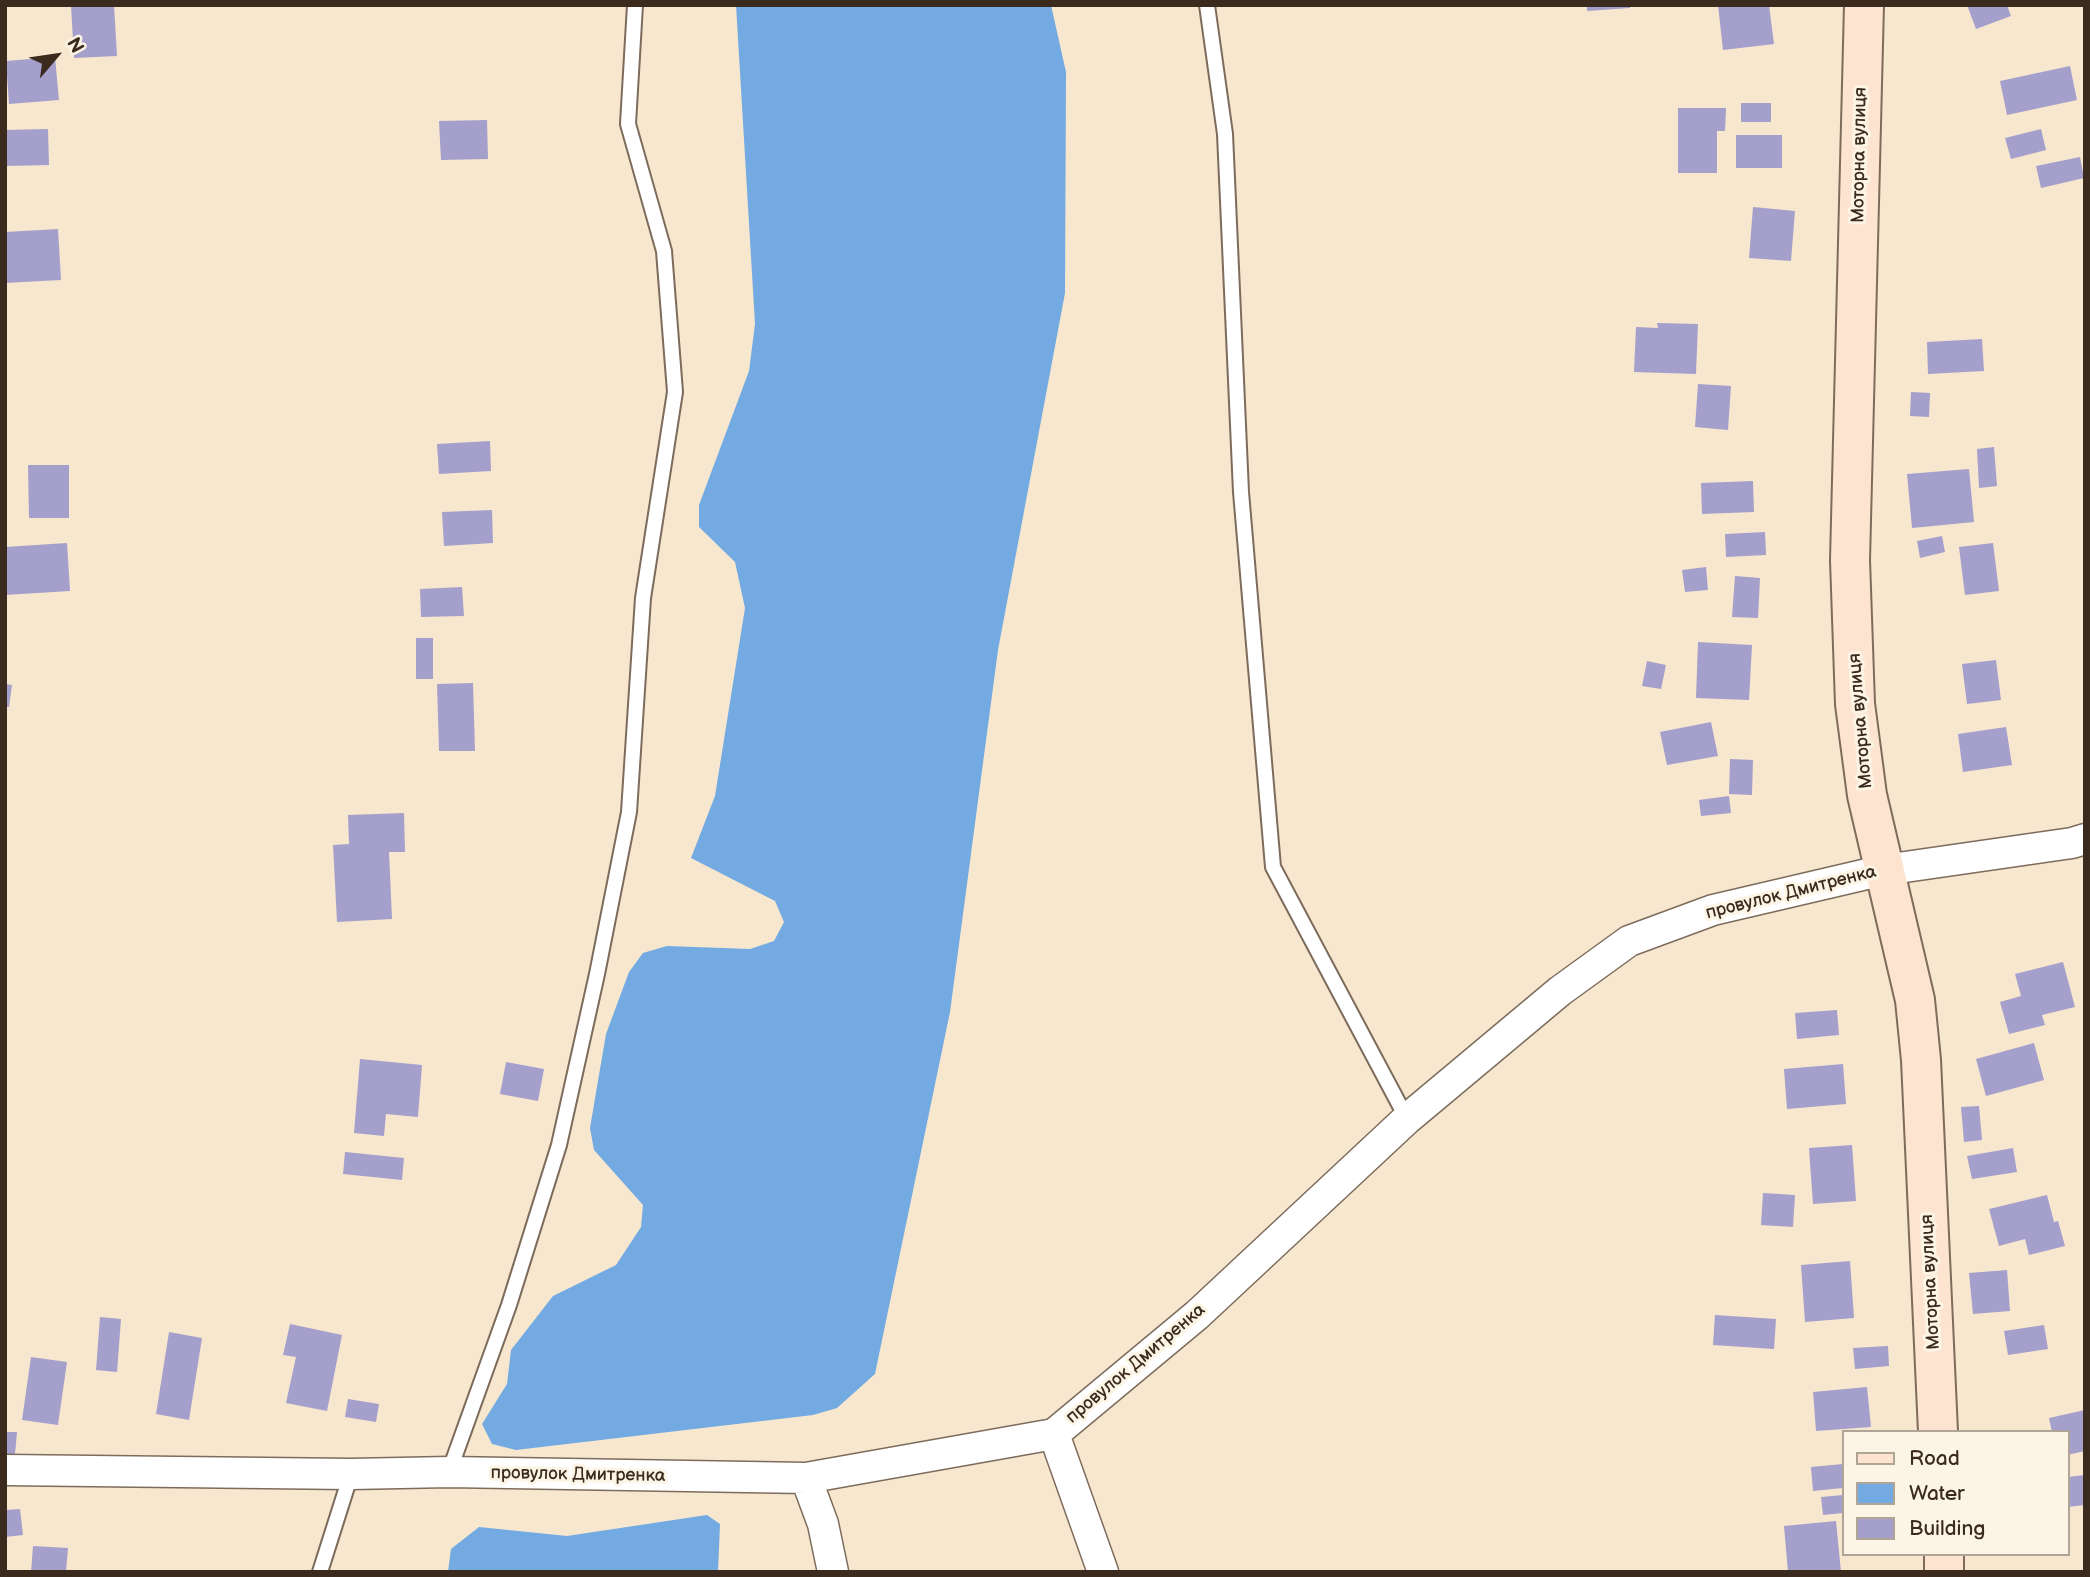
<!DOCTYPE html>
<meta charset="utf-8">
<style>
body{margin:0}
#map{position:relative;width:2090px;height:1577px;overflow:hidden;background:#f7e7cf;font-family:"Balsamiq Sans",sans-serif}
canvas{display:block}
.frame{position:absolute;inset:0;border:7px solid #3b2a1e;pointer-events:none}
.legend{position:absolute;left:1842px;top:1430px;width:228px;height:126px;box-sizing:border-box;background:#fcf5e5;border:2px solid #afa495;margin:0;padding:9px 12px;list-style:none;font-size:21px;color:#3b2a1e}
.legend li{display:flex;align-items:center;gap:14px;height:35px}
.legend b{width:35px;border:2px solid #afa495}
.north{position:absolute;left:21px;top:21px;width:70px;height:70px;-webkit-text-stroke:5px #fcf5e5;paint-order:stroke;rotate:61deg;font-size:19px;font-weight:700;line-height:28px;text-align:center;color:#3b2a1e}
.north::after{content:'';display:block;margin:auto;width:24px;height:32px;background:#3b2a1e;clip-path:polygon(50% 0,100% 100%,50% 72%,0 100%)}
</style>
<div id="map">
<canvas width="2090" height="1577"></canvas>
<div class="frame"></div>
<ul class="legend">
<li><b style="height:9px;background:#fde4d1"></b>Road</li>
<li><b style="height:19px;background:#73aae2"></b>Water</li>
<li><b style="height:19px;background:#a59fcc"></b>Building</li>
</ul>
<div class="north">N</div>
</div>
<script>
const g = document.querySelector('canvas').getContext('2d');
g.lineJoin = 'round';
function fill(path, color) {
  g.fillStyle = color;
  g.fill(path, 'evenodd');
}
function toPath(rows) {
  const path = new Path2D();
  for (const r of rows) {
    path.moveTo(r[0], r[1]);
    for (let i = 2; i < r.length; i += 2) path.lineTo(r[i], r[i + 1]);
  }
  return path;
}
function trace(path, color, width, dash) {
  g.strokeStyle = color;
  g.lineWidth = width;
  g.lineCap = dash ? 'butt' : 'round';
  g.setLineDash(dash || []);
  g.stroke(path);
}
function drawText(font, color, halo, rows, align = 'center') {
  g.font = font + ' "Balsamiq Sans",sans-serif';
  g.lineWidth = 6;
  g.setLineDash([]);
  g.textBaseline = 'middle';
  g.strokeStyle = halo;
  g.fillStyle = color;
  for (const [text, x, y, turn = 0] of rows) {
    g.save();
    g.translate(x, y);
    g.rotate((+turn || 0) * Math.PI / 180);
    g.textAlign = isNaN(turn) ? turn : align;
    if (halo) g.strokeText(text, 0, 0);
    g.fillText(text, 0, 0);
    g.restore();
  }
}
const water = toPath([
 [736,5,1051,5,1066,72,1065,293,998,650,950,1012,875,1374,837,1408,813,1415,516,1450,492,1444,482,1424,507,1384,511,1350,553,1296,616,1265,641,1227,643,1205,594,1150,590,1128,606,1034,629,972,643,953,667,946,750,949,774,941,784,922,775,901,691,858,715,796,745,608,735,562,699,527,699,505,749,371,755,324],
 [707,1515,720,1524,718,1572,448,1572,451,1549,479,1527,567,1536]
]);
const building = toPath([
 [71,5,114,5,117,56,74,58],
 [1587,5,1630,5,1630,8,1587,11],
 [1718,5,1769,5,1774,44,1723,50],
 [1967,5,2007,5,2011,16,1976,29],
 [55,57,59,100,9,104,6,61],
 [2070,66,2077,100,2007,115,2000,81],
 [1741,103,1771,103,1771,122,1741,122],
 [1678,108,1726,108,1725,131,1717,131,1717,173,1678,173],
 [487,120,488,159,441,160,439,121],
 [48,129,49,165,5,166,5,130],
 [2041,129,2046,150,2011,159,2005,138],
 [1736,135,1782,135,1782,168,1736,168],
 [2080,157,2084,178,2041,188,2036,166],
 [1753,207,1795,211,1791,261,1749,258],
 [58,229,61,280,5,283,5,232],
 [1657,323,1698,324,1696,374,1634,372,1636,327,1658,328],
 [1982,339,1984,371,1928,374,1927,342],
 [1698,384,1731,386,1728,430,1695,427],
 [1911,392,1930,393,1929,417,1910,416],
 [490,441,491,471,439,474,437,444],
 [1994,447,1997,486,1979,488,1977,449],
 [28,465,69,465,69,518,29,518],
 [1969,469,1974,522,1912,528,1907,474],
 [1753,481,1754,512,1702,514,1701,483],
 [492,510,493,543,444,546,442,512],
 [1765,532,1766,555,1726,557,1725,534],
 [1942,536,1945,552,1920,558,1917,541],
 [67,543,70,591,5,595,5,547],
 [1993,543,1999,591,1965,595,1959,547],
 [1706,567,1708,590,1685,592,1682,570],
 [1735,576,1760,578,1758,618,1732,617],
 [462,587,464,616,421,617,420,589],
 [416,638,433,638,433,679,416,679],
 [1698,642,1752,645,1749,700,1696,698],
 [1996,660,2001,700,1967,704,1962,664],
 [1647,661,1666,665,1661,689,1642,686],
 [473,683,475,751,439,751,437,684],
 [5,684,12,685,9,707,5,707],
 [1711,722,1718,756,1667,765,1660,732],
 [2006,727,2012,765,1963,772,1958,734],
 [1730,759,1753,760,1752,795,1729,794],
 [1729,796,1731,813,1701,816,1699,800],
 [404,813,405,852,389,852,392,919,337,922,333,845,349,844,348,815],
 [2063,962,2075,1007,2042,1015,2045,1025,2009,1034,2000,1002,2021,996,2015,974],
 [1837,1010,1839,1035,1797,1039,1795,1013],
 [2034,1043,2044,1080,1986,1096,1976,1059],
 [360,1059,422,1065,418,1117,386,1114,384,1136,354,1133],
 [506,1062,544,1069,538,1101,500,1094],
 [1843,1064,1846,1104,1787,1109,1784,1069],
 [1979,1106,1982,1140,1964,1142,1961,1107],
 [1852,1145,1856,1201,1813,1204,1809,1148],
 [2013,1148,2017,1172,1972,1179,1967,1156],
 [345,1152,404,1158,402,1180,343,1174],
 [1763,1193,1795,1195,1793,1227,1761,1225],
 [2047,1195,2054,1222,2058,1221,2065,1246,2029,1255,2025,1239,1999,1246,1989,1209],
 [1850,1261,1854,1318,1805,1322,1801,1265],
 [2007,1270,2010,1311,1973,1314,1969,1273],
 [1715,1315,1776,1319,1774,1349,1713,1345],
 [100,1317,121,1319,117,1372,96,1370],
 [290,1324,342,1335,327,1411,286,1403,296,1357,283,1355],
 [2044,1325,2048,1349,2008,1355,2004,1331],
 [169,1332,202,1338,189,1420,156,1414],
 [1888,1346,1889,1366,1855,1369,1853,1348],
 [31,1357,67,1362,58,1425,22,1420],
 [1867,1387,1871,1427,1816,1431,1813,1392],
 [348,1399,379,1404,376,1422,345,1417],
 [2085,1410,2085,1451,2067,1455,2067,1432,2052,1432,2049,1418],
 [5,1432,17,1432,15,1454,5,1454],
 [1843,1464,1843,1488,1813,1491,1811,1467],
 [2085,1475,2085,1505,2067,1507,2067,1477],
 [1843,1495,1843,1513,1823,1515,1821,1497],
 [20,1509,23,1535,5,1537,5,1510],
 [1836,1521,1841,1572,1788,1572,1784,1526],
 [33,1546,68,1548,66,1572,31,1572]
]);
const lane = toPath([
 [1207,5,1225,134,1241,492,1273,867,1407,1119],
 [449,1472,509,1305,559,1145,597,974,629,812,643,598,675,392,664,251,628,124,635,5],
 [320,1572,351,1474]
]);
const street = toPath([
 [1054,1434,1103,1572],
 [5,1470,351,1474,449,1472,806,1478,1054,1434,1197,1315,1407,1119,1560,991,1629,941,1713,910,1884,870,2072,843,2085,839],
 [806,1478,823,1524,833,1572]
]);
const secondary = toPath([
 [1864,5,1850,560,1855,704,1867,795,1915,1000,1921,1060,1938,1432],
 [1944,1554,1944,1572]
]);
const streetNames = [
 ["Моторна вулиця",1860,155,-89],
 ["Моторна вулиця",1861,721,-95],
 ["провулок Дмитренка",1791,893,-14],
 ["Моторна вулиця",1931,1282,-93],
 ["провулок Дмитренка",1136,1364,-40],
 ["провулок Дмитренка",578,1475,1]
];
fill(water, '#73aae2');
fill(building, '#a59fcc');
trace(lane, '#7d6c5c', 18);
trace(street, '#7d6c5c', 33);
trace(secondary, '#7d6c5c', 42);
trace(lane, '#fff', 14);
trace(street, '#fff', 30);
trace(secondary, '#fde4d1', 38);
drawText('18px', '#3b2a1e', '#fcf5e5', streetNames);
</script>
